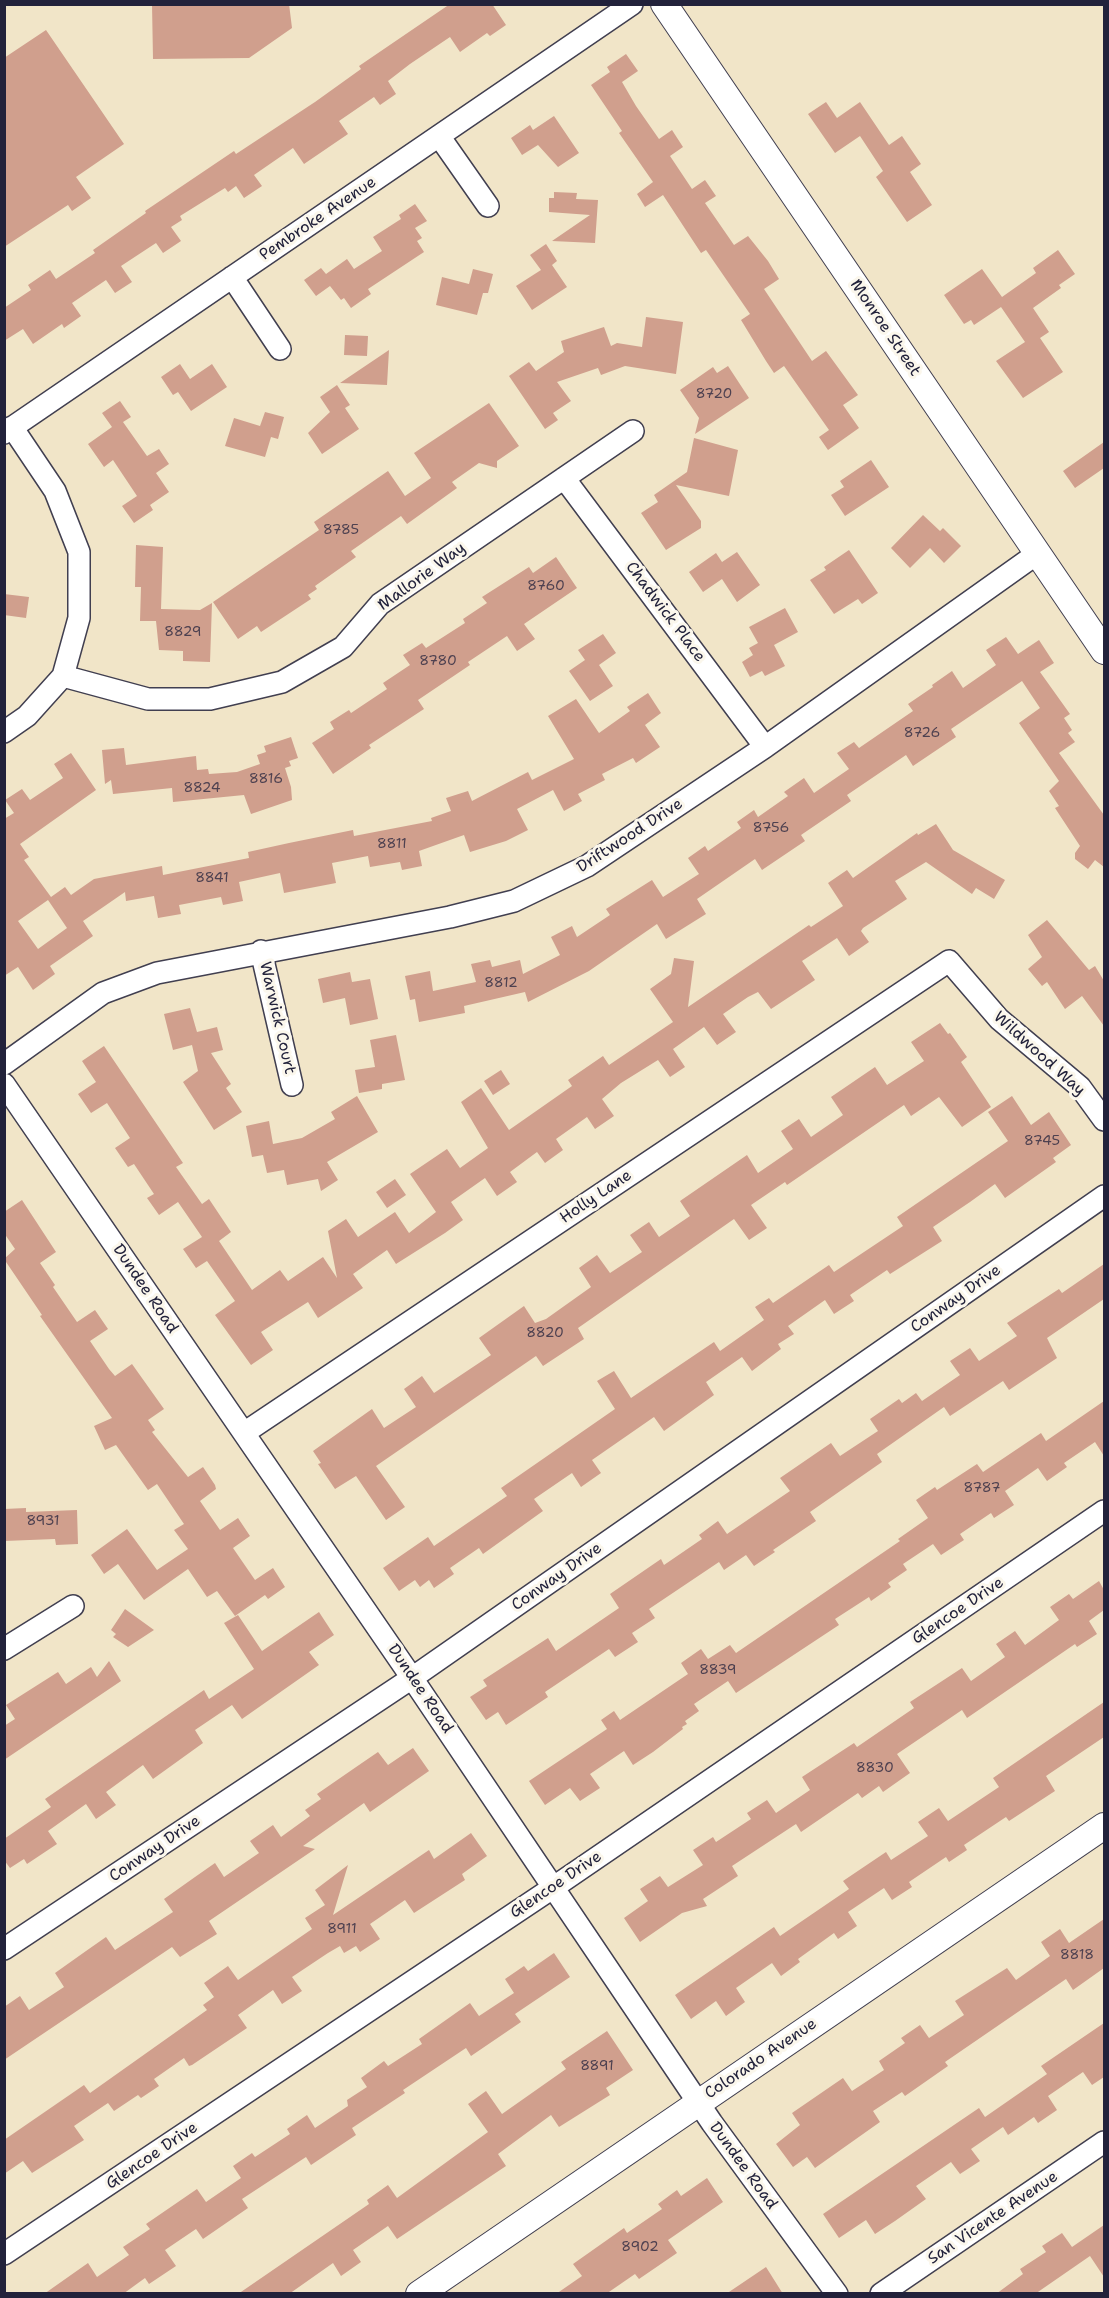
<!DOCTYPE html>
<style>
body{margin:0}
#map{position:relative;width:1109px;height:2298px;overflow:hidden;background:#f1e5c8;font-family:"Shantell Sans",sans-serif}
canvas{display:block}
.frame{position:absolute;inset:0;border:6px solid #22223b;pointer-events:none}
</style>
<div id="map">
<canvas width="1109" height="2298"></canvas>
<div class="frame"></div>
</div>
<script>
const g = document.querySelector('canvas').getContext('2d');
g.lineJoin = 'round';
function fill(path, color) {
  g.fillStyle = color;
  g.fill(path, 'evenodd');
}
function toPath(rows) {
  const path = new Path2D();
  for (const r of rows) {
    path.moveTo(r[0], r[1]);
    for (let i = 2; i < r.length; i += 2) path.lineTo(r[i], r[i + 1]);
  }
  return path;
}
function trace(path, color, width, dash) {
  g.strokeStyle = color;
  g.lineWidth = width;
  g.lineCap = dash ? 'butt' : 'round';
  g.setLineDash(dash || []);
  g.stroke(path);
}
function drawText(font, color, halo, rows, align = 'center') {
  g.font = font + ' "Shantell Sans",sans-serif';
  g.lineWidth = 6;
  g.setLineDash([]);
  g.textBaseline = 'middle';
  g.strokeStyle = halo;
  g.fillStyle = color;
  for (const [text, x, y, turn = 0] of rows) {
    g.save();
    g.translate(x, y);
    g.rotate((+turn || 0) * Math.PI / 180);
    g.textAlign = isNaN(turn) ? turn : align;
    if (halo) g.strokeText(text, 0, 0);
    g.fillText(text, 0, 0);
    g.restore();
  }
}
const building = toPath([
 [152,4,289,4,292,28,249,58,153,59],
 [450,4,492,4,506,25,490,36,487,33,460,52,450,37,410,64,388,81,396,94,380,105,374,97,339,121,348,134,304,164,293,148,254,175,262,186,244,198,236,186,228,192,225,188,180,216,182,220,171,227,181,241,163,253,156,243,121,266,132,282,115,293,106,280,72,303,81,316,64,328,62,324,33,344,23,329,4,341,4,308,31,290,28,285,50,270,56,279,95,253,93,250,146,213,145,211,234,151,236,154,315,102,361,69,359,66],
 [46,30,124,144,76,177,91,198,72,211,68,205,4,247,4,58],
 [626,54,638,71,622,82,636,106,659,139,672,130,683,147,670,156,692,189,705,180,716,196,705,203,734,245,748,236,768,261,779,279,764,289,812,361,826,351,858,395,843,405,859,428,828,450,819,437,829,430,784,366,774,373,766,361,741,320,750,314,706,250,701,253,663,195,645,207,637,194,653,182,619,133,622,131,591,85,610,72,607,67],
 [826,102,837,118,860,102,889,145,902,136,921,164,910,172,932,205,907,222,876,177,883,171,860,136,835,153,808,114],
 [554,116,579,153,558,167,538,145,522,155,511,138,530,125,533,130],
 [554,192,577,193,576,199,598,200,595,243,552,241,590,215,549,212,549,198,554,198],
 [415,204,427,221,415,228,422,238,417,241,424,252,368,289,371,294,351,308,344,298,341,300,330,286,316,296,304,280,321,268,326,274,347,259,354,269,382,251,373,237,401,219,399,215],
 [546,244,557,261,552,265,567,287,532,310,516,286,541,270,530,255],
 [1058,250,1075,274,1059,285,1061,288,1033,308,1049,332,1040,338,1063,372,1023,398,996,361,1025,342,1001,307,974,325,971,320,964,324,944,295,982,269,1002,297,1036,273,1033,268],
 [473,269,493,274,488,293,483,293,477,315,436,305,442,277,469,284],
 [646,317,683,322,676,374,625,366,601,375,598,368,557,382,571,401,553,413,558,420,545,429,509,376,529,362,536,371,564,352,561,341,604,327,611,346,617,343,642,347],
 [345,335,368,336,367,356,344,355],
 [389,350,387,385,340,383],
 [180,364,190,379,212,364,227,387,191,411,178,392,173,395,161,377],
 [728,366,749,398,695,434,699,418,680,390,713,367,717,373],
 [337,385,350,405,345,408,359,429,322,454,308,433,330,412,320,397],
 [120,401,131,417,123,422,147,456,159,449,169,464,156,473,169,492,150,505,153,510,134,523,122,506,137,496,113,460,104,467,88,444,112,427,102,413],
 [489,403,519,446,497,461,497,468,479,463,452,482,457,488,407,524,401,516,351,551,356,557,315,586,317,589,308,595,311,599,261,632,257,626,238,639,213,602,319,530,314,522,388,471,405,496,431,478,414,453],
 [265,412,284,417,278,439,271,437,265,457,225,446,234,418,260,426],
 [694,438,738,450,729,496,676,485,701,521,701,528,666,550,641,513,658,502,654,495,687,472],
 [1104,442,1104,468,1075,488,1063,471],
 [871,460,889,487,845,516,831,495,844,487,840,481],
 [923,515,940,531,943,528,961,546,944,563,930,548,910,568,891,548],
 [136,545,163,547,161,609,200,610,212,603,210,662,183,661,183,651,159,650,156,621,140,621,141,587,135,587],
 [849,550,878,593,862,604,858,599,834,614,810,580,826,570,824,567],
 [737,552,760,585,737,602,722,579,703,592,689,572,716,553,722,562],
 [556,557,577,588,524,624,535,639,517,651,507,636,468,662,470,665,418,700,424,709,369,745,371,748,333,774,312,743,334,729,330,722,349,710,351,713,387,689,383,683,410,665,403,655,422,643,426,648,465,623,463,619,487,603,482,597,529,567,533,573],
 [4,594,29,597,26,618,4,615],
 [785,608,798,632,774,645,785,666,765,676,762,671,750,677,742,662,753,655,749,648,758,643,749,627],
 [603,634,616,653,599,665,613,686,590,701,569,671,585,660,578,650],
 [1006,637,1018,654,1039,640,1054,663,1040,672,1070,714,1064,718,1072,730,1068,733,1075,742,1059,753,1104,815,1104,867,1095,860,1088,869,1075,859,1075,853,1080,846,1055,808,1059,806,1049,791,1059,781,1019,723,1040,708,1022,681,951,729,956,737,913,766,906,755,847,795,851,801,801,835,805,841,762,870,755,859,697,899,706,914,666,939,657,924,589,971,528,1002,525,992,464,1006,465,1013,419,1022,415,999,410,1000,405,976,430,971,433,991,476,982,471,964,490,960,492,967,520,960,523,974,560,955,551,937,572,926,577,937,610,915,606,909,652,880,663,897,699,874,688,858,705,846,708,851,741,828,737,822,754,810,758,817,788,796,784,792,804,778,814,793,849,769,837,753,854,742,859,748,913,711,908,704,933,687,932,685,952,671,963,688,996,665,986,650],
 [648,693,661,713,645,725,660,747,636,763,633,758,602,774,605,780,578,794,582,801,564,811,553,790,517,809,528,830,506,841,470,852,464,835,419,851,422,866,402,870,400,862,370,867,368,856,332,863,336,883,284,893,280,873,239,882,243,901,223,905,221,897,179,905,181,914,158,918,154,896,126,901,125,892,83,921,93,936,50,966,55,974,33,990,18,967,4,976,4,819,14,813,5,800,22,789,30,800,63,778,54,764,71,753,96,790,20,844,29,857,24,860,51,897,65,887,71,895,94,879,162,866,163,875,249,858,248,852,289,843,353,830,354,836,432,821,431,818,451,811,446,798,468,791,472,801,528,772,532,780,574,759,548,716,576,699,599,733,630,711,627,707],
 [48,900,67,928,38,949,18,921],
 [291,737,298,758,289,761,291,766,285,768,291,787,292,800,251,814,244,795,173,802,172,788,113,794,111,780,105,784,102,750,124,748,126,765,196,756,197,770,208,769,209,774,237,772,260,764,257,755,266,752,264,746],
 [936,824,953,850,1005,880,994,899,976,888,972,894,926,862,895,881,907,899,863,928,861,931,869,942,849,956,837,938,802,961,815,980,771,1009,758,992,748,997,723,1014,736,1032,717,1045,704,1027,673,1049,685,1067,670,1077,658,1060,621,1083,602,1099,614,1116,595,1129,587,1117,556,1139,563,1150,545,1163,537,1152,510,1172,517,1182,497,1196,485,1178,451,1202,463,1220,445,1233,396,1264,387,1250,353,1274,363,1288,318,1318,308,1302,261,1332,273,1350,251,1365,215,1315,235,1301,207,1261,196,1268,183,1249,202,1237,178,1202,159,1215,147,1198,154,1194,134,1164,128,1167,115,1148,130,1138,107,1103,91,1113,78,1094,96,1082,82,1061,104,1046,183,1163,176,1167,202,1204,209,1199,231,1232,219,1241,252,1290,280,1270,288,1281,323,1257,337,1278,328,1231,346,1219,358,1237,395,1212,409,1233,436,1212,410,1174,447,1149,460,1168,488,1148,461,1102,481,1088,509,1130,572,1086,568,1080,603,1056,609,1065,673,1022,650,989,671,974,674,958,694,961,688,1007,809,925,811,927,843,906,828,883,847,870,853,878,917,833,918,835],
 [1047,920,1089,970,1095,966,1104,981,1104,1026,1082,996,1065,1009,1047,982,1042,986,1028,969,1042,957,1028,935],
 [350,972,352,982,370,979,378,1019,350,1025,345,998,323,1003,318,979],
 [190,1008,197,1032,217,1027,223,1050,211,1053,231,1084,226,1088,242,1112,214,1130,183,1082,198,1071,192,1045,173,1050,164,1014],
 [940,1023,948,1034,950,1033,967,1057,961,1062,991,1107,962,1127,939,1097,911,1116,904,1105,787,1185,785,1182,751,1205,767,1228,749,1240,734,1219,578,1328,584,1339,543,1366,536,1356,376,1466,405,1507,386,1520,356,1476,335,1489,318,1464,321,1463,313,1451,372,1409,384,1428,416,1407,404,1389,422,1376,434,1393,491,1355,479,1338,524,1306,535,1323,546,1319,591,1287,579,1268,597,1255,610,1273,642,1252,630,1235,649,1222,659,1237,690,1216,680,1201,747,1155,758,1173,793,1149,781,1131,799,1119,811,1137,843,1115,831,1097,875,1067,887,1085,924,1061,911,1042],
 [396,1035,405,1080,382,1084,382,1089,359,1093,355,1070,375,1067,370,1040],
 [501,1070,510,1084,493,1095,484,1081],
 [357,1096,378,1132,327,1162,338,1180,321,1191,318,1179,287,1185,284,1170,267,1173,263,1155,252,1157,246,1126,269,1121,273,1144,302,1138,335,1119,331,1112],
 [1012,1096,1031,1125,1049,1112,1071,1145,1053,1158,1056,1162,1005,1198,995,1184,970,1202,933,1227,942,1241,890,1274,887,1270,850,1295,854,1301,834,1314,825,1300,788,1326,794,1334,778,1344,781,1349,752,1371,742,1357,706,1382,714,1395,664,1431,654,1417,592,1460,601,1473,581,1487,572,1473,534,1499,543,1511,483,1554,479,1548,450,1568,454,1574,434,1588,429,1580,420,1587,415,1580,399,1591,383,1568,428,1537,434,1546,507,1496,501,1488,615,1409,597,1381,614,1371,631,1398,714,1342,720,1351,764,1320,755,1307,769,1298,773,1303,829,1265,834,1272,903,1226,897,1217,1008,1141,988,1112],
 [395,1179,406,1195,387,1208,376,1192],
 [22,1200,56,1252,40,1263,55,1285,53,1287,77,1322,95,1310,108,1329,90,1341,109,1369,115,1376,132,1364,164,1409,148,1420,155,1430,152,1432,188,1477,203,1467,215,1485,216,1489,200,1501,220,1530,238,1518,250,1536,233,1548,255,1580,273,1568,285,1587,268,1599,265,1595,235,1616,217,1591,207,1597,188,1569,144,1600,118,1564,104,1574,91,1555,127,1529,157,1570,188,1549,174,1530,184,1524,157,1484,148,1490,116,1445,105,1450,94,1426,112,1418,40,1316,42,1315,4,1259,15,1249,4,1233,4,1212],
 [1104,1264,1104,1299,1047,1338,1057,1358,1009,1390,1003,1381,950,1416,944,1407,877,1454,882,1462,810,1512,816,1521,773,1550,775,1552,754,1566,746,1555,724,1570,719,1562,649,1609,655,1618,632,1633,638,1642,615,1657,609,1649,545,1692,548,1697,506,1725,498,1712,486,1720,470,1697,487,1686,483,1680,548,1638,556,1651,619,1608,610,1594,661,1559,664,1565,702,1539,699,1535,718,1521,727,1534,790,1491,780,1478,831,1443,840,1456,878,1431,870,1419,899,1399,902,1403,916,1393,922,1401,960,1375,950,1361,970,1348,979,1361,1017,1336,1007,1323,1059,1289,1062,1293],
 [1104,1401,1104,1456,1095,1442,1064,1463,1067,1467,1047,1481,1038,1468,1005,1491,1014,1505,994,1518,991,1513,960,1534,964,1540,941,1555,933,1544,903,1564,907,1570,888,1583,891,1587,871,1601,869,1597,835,1619,839,1625,736,1693,728,1681,694,1704,699,1711,685,1721,687,1724,682,1727,683,1729,653,1752,633,1765,624,1751,590,1774,600,1788,580,1801,570,1788,545,1805,529,1781,607,1729,601,1720,614,1711,620,1720,688,1674,681,1663,701,1649,708,1659,730,1645,736,1653,900,1541,898,1539,928,1518,916,1500,935,1487,937,1490,977,1464,983,1472,1041,1433,1046,1441],
 [26,1508,26,1512,77,1510,78,1544,56,1545,55,1539,4,1541,4,1509],
 [1099,1581,1104,1590,1104,1610,1089,1621,1097,1634,1077,1647,1075,1644,967,1718,962,1710,897,1754,910,1773,883,1792,879,1786,862,1798,858,1793,801,1832,796,1824,732,1866,738,1876,703,1899,707,1906,682,1913,640,1942,624,1918,648,1901,640,1889,660,1876,668,1887,703,1865,693,1850,713,1837,716,1842,751,1819,747,1813,767,1800,776,1813,810,1790,802,1777,854,1743,857,1747,914,1708,910,1702,962,1668,971,1681,1005,1657,996,1644,1015,1631,1025,1645,1059,1620,1050,1607,1069,1594,1073,1599],
 [125,1609,154,1630,128,1647,113,1637,116,1634,111,1630],
 [319,1612,334,1635,309,1652,319,1665,242,1719,232,1705,195,1730,203,1743,153,1779,143,1765,106,1792,116,1805,96,1819,86,1804,48,1831,57,1844,27,1864,24,1859,10,1868,4,1860,4,1839,51,1807,45,1799,204,1690,209,1699,254,1669,224,1623,238,1615,262,1651],
 [109,1661,121,1681,4,1760,4,1726,15,1719,6,1705,58,1672,66,1684,91,1667,97,1677],
 [1104,1702,1104,1737,1046,1776,1055,1791,1009,1821,1006,1817,964,1845,967,1850,949,1862,946,1857,909,1882,912,1887,892,1900,884,1888,848,1912,857,1926,838,1939,834,1933,798,1959,800,1962,781,1976,772,1963,736,1988,745,2002,726,2016,716,2001,691,2019,675,1995,774,1927,780,1936,849,1889,843,1881,886,1852,891,1860,928,1836,918,1822,939,1808,948,1821,999,1787,993,1778],
 [413,1748,429,1771,370,1812,364,1803,303,1846,315,1849,209,1921,217,1934,180,1957,172,1947,4,2060,4,2007,20,1996,29,2010,64,1987,55,1973,86,1951,106,1937,115,1950,173,1912,164,1899,195,1877,215,1863,224,1877,259,1853,250,1841,273,1825,281,1837,310,1816,305,1810,321,1799,317,1794,359,1765,378,1752,388,1765],
 [471,1833,487,1856,462,1874,465,1880,414,1913,405,1900,370,1924,380,1939,360,1952,356,1946,344,1953,340,1946,328,1953,292,1977,302,1991,282,2004,273,1990,238,2015,247,2028,192,2065,189,2066,184,2058,154,2079,159,2086,141,2098,138,2095,114,2111,108,2103,74,2126,84,2140,32,2173,23,2161,4,2174,4,2140,84,2085,90,2093,207,2010,203,2005,214,1997,204,1983,228,1966,238,1980,312,1929,305,1918,325,1905,315,1890,348,1865,333,1915,429,1850,434,1859],
 [1104,1919,1104,1968,1073,1990,1066,1979,945,2062,948,2066,905,2096,902,2092,873,2111,880,2122,815,2168,807,2157,793,2167,776,2144,800,2125,792,2113,843,2078,852,2091,884,2070,879,2061,905,2043,901,2038,920,2025,929,2038,964,2015,955,2001,1007,1968,1016,1980,1050,1956,1041,1942,1060,1929,1069,1943],
 [554,1953,570,1977,515,2014,521,2022,471,2056,466,2048,403,2090,405,2093,352,2128,356,2135,311,2165,306,2157,242,2199,248,2208,203,2239,196,2229,165,2250,176,2266,149,2284,145,2278,123,2294,44,2294,88,2263,97,2277,129,2255,123,2247,150,2229,146,2224,197,2189,206,2202,241,2178,233,2166,252,2153,255,2157,290,2134,287,2129,307,2115,315,2128,348,2106,347,2100,367,2087,361,2078,384,2061,388,2066,422,2044,419,2039,470,2003,479,2016,514,1993,505,1979,524,1966,528,1971],
 [1104,2023,1104,2077,1092,2085,1083,2072,1048,2096,1057,2110,1038,2123,1034,2117,1008,2135,1003,2127,971,2149,980,2161,960,2174,951,2162,916,2186,926,2199,895,2221,875,2234,866,2220,839,2238,823,2214,979,2108,985,2117,1047,2074,1041,2066],
 [607,2031,633,2070,606,2088,610,2095,559,2127,551,2115,498,2154,506,2166,397,2239,388,2226,353,2250,361,2262,341,2276,333,2263,289,2294,238,2294,369,2204,367,2200,388,2185,397,2198,488,2132,468,2104,486,2091,502,2114,566,2069,561,2062],
 [707,2178,723,2202,668,2240,677,2253,639,2279,635,2274,606,2294,556,2294,582,2276,573,2264,624,2228,627,2233,662,2209,658,2204,677,2190,681,2196],
 [1104,2225,1104,2277,1090,2256,1035,2294,996,2294,1023,2274,1020,2269,1046,2252,1042,2246,1062,2233,1072,2247],
 [766,2267,783,2294,726,2294]
]);
const minor = toPath([
 [439,136,488,206],
 [232,277,280,349],
 [4,433,632,4],
 [564,478,765,747],
 [63,676,148,699,210,699,282,682,343,647,380,604,633,431],
 [4,732,27,716,63,676,79,618,79,552,55,491,12,427],
 [261,951,292,1085],
 [4,1064,103,993,157,973,450,917,514,901,587,866,765,747,1038,553],
 [4,1084,412,1678,712,2123,837,2294],
 [244,1433,949,961,999,1019,1080,1087,1104,1120],
 [4,1649,73,1606],
 [4,1949,412,1678,1104,1196],
 [4,2254,554,1887,1104,1511],
 [881,2294,1104,2142]
]);
const tertiary = toPath([
 [664,4,1104,651],
 [419,2294,1104,1826]
]);
const numberNames = [
 ["8720",714,394],
 ["8785",341,530],
 ["8760",546,586],
 ["8829",183,632],
 ["8780",438,661],
 ["8726",922,733],
 ["8816",266,779],
 ["8824",202,788],
 ["8756",771,828],
 ["8811",392,844],
 ["8841",212,878],
 ["8812",501,983],
 ["8745",1042,1141],
 ["8820",545,1333],
 ["8787",982,1488],
 ["8931",43,1521],
 ["8839",718,1670],
 ["8830",875,1768],
 ["8911",342,1929],
 ["8818",1077,1955],
 ["8891",597,2066],
 ["8902",640,2247]
];
const streetNames = [
 ["Pembroke Avenue",318,219,-34],
 ["Monroe Street",885,328,56],
 ["Mallorie Way",422,577,-36],
 ["Chadwick Place",665,612,53],
 ["Driftwood Drive",630,836,-33],
 ["Warwick Court",277,1018,77],
 ["Wildwood Way",1039,1054,42],
 ["Holly Lane",596,1197,-34],
 ["Dundee Road",145,1289,56],
 ["Conway Drive",956,1299,-35],
 ["Conway Drive",557,1577,-35],
 ["Glencoe Drive",958,1611,-34],
 ["Dundee Road",420,1689,56],
 ["Conway Drive",155,1849,-34],
 ["Glencoe Drive",556,1885,-34],
 ["Colorado Avenue",761,2059,-34],
 ["Glencoe Drive",152,2156,-34],
 ["Dundee Road",743,2166,54],
 ["San Vicente Avenue",993,2218,-34]
];
fill(building, '#d09f8d');
trace(minor, '#413f50', 24);
trace(tertiary, '#413f50', 28);
trace(minor, '#fff', 21);
trace(tertiary, '#fff', 26);
drawText('14px', '#4e4150', null, numberNames);
drawText('16px', '#22223b', '#fbf7ec', streetNames);
</script>
